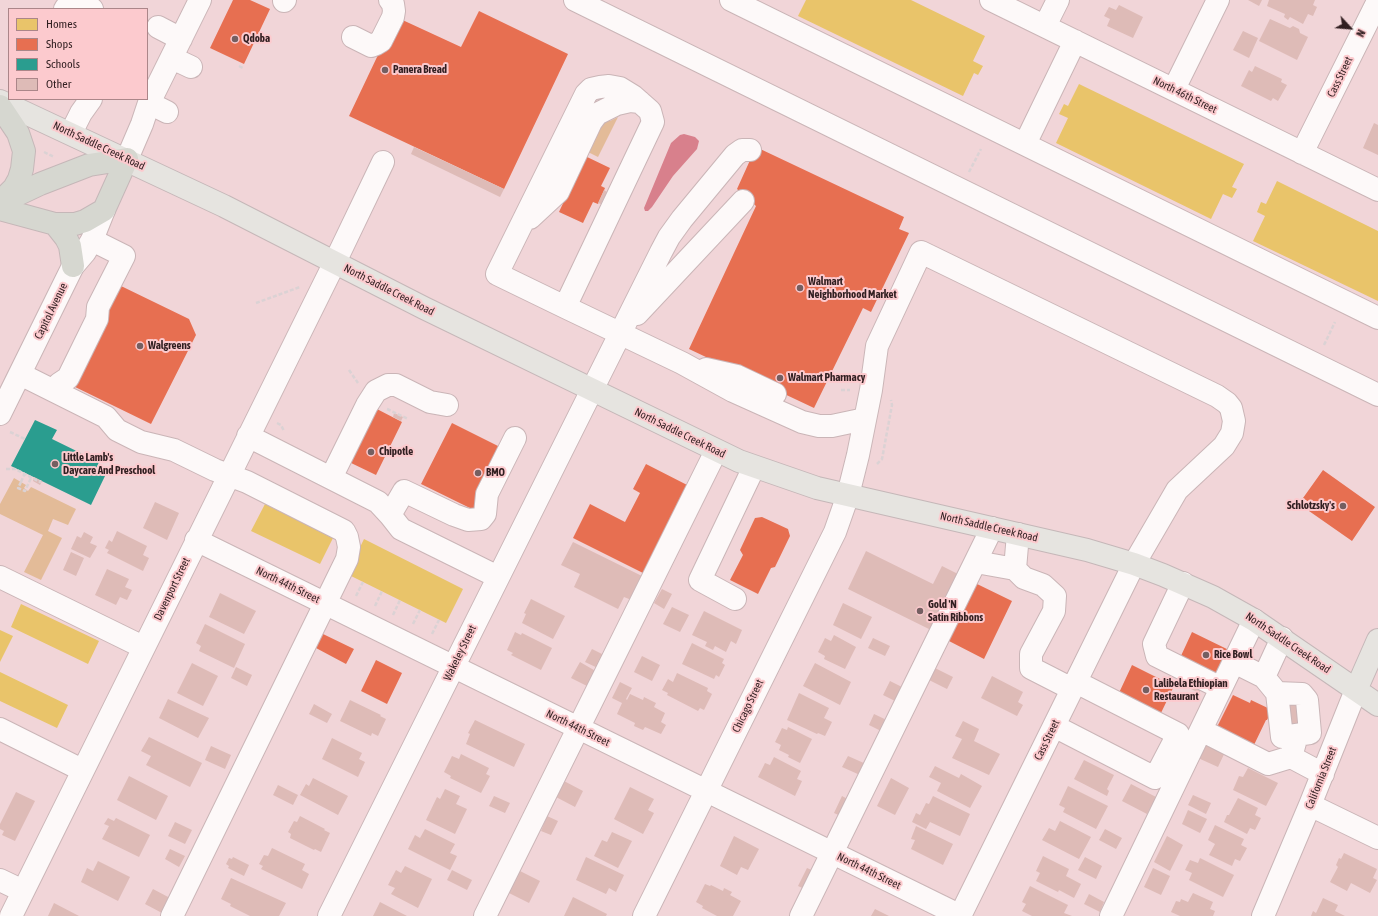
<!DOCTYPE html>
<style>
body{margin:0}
#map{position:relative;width:1378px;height:916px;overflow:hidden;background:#f1d5d8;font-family:"Asap Condensed",sans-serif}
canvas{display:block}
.legend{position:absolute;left:8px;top:8px;width:140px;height:92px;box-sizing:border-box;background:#fccace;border:1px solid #ab8689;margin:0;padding:5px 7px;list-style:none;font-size:12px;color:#311f21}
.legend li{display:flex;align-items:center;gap:8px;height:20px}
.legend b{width:20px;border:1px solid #ab8689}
.north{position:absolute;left:1330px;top:8px;width:40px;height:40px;-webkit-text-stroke:3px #fccace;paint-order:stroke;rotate:116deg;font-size:11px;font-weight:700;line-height:16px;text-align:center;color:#311f21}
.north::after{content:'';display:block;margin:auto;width:14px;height:18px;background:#311f21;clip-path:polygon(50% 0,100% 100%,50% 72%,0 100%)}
</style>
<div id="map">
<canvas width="1378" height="916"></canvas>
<ul class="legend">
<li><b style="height:11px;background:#e9c46a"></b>Homes</li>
<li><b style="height:11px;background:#e76f51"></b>Shops</li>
<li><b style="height:11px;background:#2a9d8f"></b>Schools</li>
<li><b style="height:11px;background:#debbb7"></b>Other</li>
</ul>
<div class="north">N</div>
</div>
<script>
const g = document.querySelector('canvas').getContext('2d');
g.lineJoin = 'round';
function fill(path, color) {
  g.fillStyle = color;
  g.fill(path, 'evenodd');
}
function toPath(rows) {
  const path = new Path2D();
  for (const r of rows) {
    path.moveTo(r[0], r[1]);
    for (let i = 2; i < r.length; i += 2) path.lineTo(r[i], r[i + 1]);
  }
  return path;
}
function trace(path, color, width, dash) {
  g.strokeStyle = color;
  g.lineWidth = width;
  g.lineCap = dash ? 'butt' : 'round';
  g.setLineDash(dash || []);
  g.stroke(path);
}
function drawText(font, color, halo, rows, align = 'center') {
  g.font = font + ' "Asap Condensed",sans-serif';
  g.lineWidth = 4;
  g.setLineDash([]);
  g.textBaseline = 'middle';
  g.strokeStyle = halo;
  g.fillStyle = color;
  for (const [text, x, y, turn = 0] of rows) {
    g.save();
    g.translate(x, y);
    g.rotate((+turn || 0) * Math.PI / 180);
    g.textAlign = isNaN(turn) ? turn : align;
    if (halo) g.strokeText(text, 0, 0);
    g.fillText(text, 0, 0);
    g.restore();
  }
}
const green = toPath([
 [618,117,598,157,584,150,604,120,610,121],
 [14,478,26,485,24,488,28,491,31,487,76,509,68,525,53,519,48,531,62,538,41,580,24,572,43,535,0,514,0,504]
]);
const water = toPath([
 [684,134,695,137,699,141,697,149,673,176,652,207,648,211,645,211,644,208,671,143,680,135]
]);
const homes = toPath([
 [806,0,911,0,985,36,973,61,983,66,978,75,974,73,963,96,798,16],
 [1079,84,1244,164,1232,187,1237,189,1232,198,1223,194,1211,219,1056,143,1068,118,1059,114,1064,104,1068,106],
 [1277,181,1378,231,1378,301,1253,241,1265,216,1257,212,1261,202,1266,204],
 [265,504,333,538,320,564,251,531],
 [364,539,463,589,446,623,347,574],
 [21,604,99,641,88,664,11,627],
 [0,630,13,636,0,662],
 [0,672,68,705,57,728,0,701]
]);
const shops = toPath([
 [233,0,250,0,270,9,244,64,210,48],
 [479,11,568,54,504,189,349,116,396,17,461,47],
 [756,147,904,217,899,229,909,233,871,312,863,308,814,408,689,349,756,206,737,189],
 [585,156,610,168,601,186,605,188,598,204,593,202,583,223,559,212],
 [121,286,189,319,196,335,151,424,71,385],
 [375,408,402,422,376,475,349,462],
 [452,423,504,449,474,510,421,484],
 [646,464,693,488,649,576,573,538,590,504,625,522,640,493,633,489],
 [1323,470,1375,507,1352,541,1309,511,1313,505,1303,498],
 [762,517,788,529,790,536,775,567,771,568,758,594,730,580,743,555,740,550,755,518],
 [975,583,1012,601,984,659,947,640],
 [1192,632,1233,652,1220,678,1180,658],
 [323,634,354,649,346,664,316,648],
 [376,660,402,673,387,704,361,691],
 [1132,665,1174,686,1160,715,1118,695],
 [1233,695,1250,703,1251,700,1272,710,1267,720,1266,720,1253,747,1216,729]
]);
const schools = toPath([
 [35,420,57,430,52,439,99,462,95,471,105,476,91,505,11,466]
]);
const building = toPath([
 [1248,0,1262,0,1259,6],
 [1269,0,1315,0,1313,5,1317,7,1313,16,1308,14,1303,24,1290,17,1288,20,1284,17,1285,14,1267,6],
 [1119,5,1143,17,1133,38,1107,26,1110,19,1104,16,1109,7,1116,10],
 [1270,19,1290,28,1293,26,1299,29,1300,33,1308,37,1297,60,1259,41],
 [1243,31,1258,38,1249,58,1233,50],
 [1255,66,1282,79,1281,82,1287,85,1278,101,1273,98,1271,101,1241,86,1249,70,1252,72],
 [1374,123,1378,125,1378,155,1363,148],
 [414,147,504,189,500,197,411,154],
 [604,190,607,192,601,204,598,203],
 [394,413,403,417,401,421,393,417],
 [34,477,42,481,40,485,33,481],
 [155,502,179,513,167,540,143,528],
 [117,531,147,546,143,555,149,558,143,571,107,553,109,550,105,548,109,540,112,542],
 [84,532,93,537,90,543,97,546,90,558,71,549,77,536,81,538],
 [573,542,646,578,634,601,624,597,618,609,574,587,580,574,561,565],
 [866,551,933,584,942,566,964,577,937,633,848,589],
 [71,552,84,558,76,576,63,570],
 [107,569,129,579,125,587,132,590,127,600,120,597,116,605,95,595],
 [662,589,672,594,664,609,654,603],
 [220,593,256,611,244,634,209,617],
 [531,599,565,616,553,639,522,623,526,614,524,613],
 [843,603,872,617,861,639,833,625],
 [672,607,689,615,680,632,663,624],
 [704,611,742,630,736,644,731,641,726,652,715,646,713,650,705,646,707,642,692,635],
 [205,624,245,644,234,668,199,651,201,646,196,643],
 [515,632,521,635,522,633,552,648,541,670,511,655,513,653,507,650],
 [834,635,856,647,845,669,824,659,825,656,818,652,825,638,831,641],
 [873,638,890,646,885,656,868,648],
 [692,643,724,659,722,663,725,665,719,677,716,675,714,679,682,664],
 [592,649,608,657,602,670,585,662],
 [642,656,660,665,652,681,634,672],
 [580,662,599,673,591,688,571,678],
 [192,663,218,676,203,706,177,693],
 [815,663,851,682,840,705,803,686],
 [236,667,252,675,247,686,231,678],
 [935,668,953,677,947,689,929,680],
 [677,673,708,688,707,691,712,694,704,710,700,708,698,711,667,695,668,693,662,690,668,679,673,682],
 [992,676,1023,692,1018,702,1023,705,1017,716,981,698],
 [1190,680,1203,686,1199,693,1187,687],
 [890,681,904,688,897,702,883,695],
 [620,682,632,688,626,699,627,700,630,694,643,700,644,697,656,703,654,707,665,713,661,722,666,725,661,734,645,727,643,730,634,726,635,723,617,714,622,703,612,698],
 [799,693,829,708,824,718,832,722,825,736,818,733,817,734,787,720],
 [1302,696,1306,725,1284,729,1281,699],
 [168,699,209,718,198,738,159,718],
 [350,700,381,715,380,716,386,719,378,736,372,733,371,736,340,721],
 [314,704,332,714,327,723,309,714],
 [874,714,893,723,887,734,869,725],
 [475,720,525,744,514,767,466,744,470,734,468,733],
 [963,721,979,729,974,741,1000,754,989,775,952,758,962,739,955,736],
 [788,727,812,739,800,763,788,757,789,755,779,750,781,745,775,742,782,728,787,730],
 [149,737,202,763,190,787,146,765,151,756,141,751],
 [332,738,362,753,359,759,365,762,358,777,322,759],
 [1206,741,1226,750,1218,767,1198,758],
 [211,746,231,755,225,769,205,760],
 [461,754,489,768,486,774,490,776,481,793,450,778,451,776,444,772,452,756,459,759],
 [848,756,866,764,860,775,842,767],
 [774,757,801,771,797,779,802,781,795,796,758,777,765,763,770,765],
 [1084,760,1114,775,1107,789,1109,791,1107,796,1074,779],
 [935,766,959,778,961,774,982,786,970,808,937,791,941,783,929,777],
 [1248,768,1278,783,1266,806,1233,790,1239,776,1243,777],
 [129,776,168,796,156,820,117,800],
 [313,778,348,796,338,815,300,795,306,784,309,786],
 [891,778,909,788,895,815,877,806],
 [564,781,583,791,575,807,556,797],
 [1131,784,1156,797,1147,814,1122,801],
 [278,785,298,795,293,805,273,795],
 [1068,786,1108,806,1096,829,1063,812,1065,808,1059,805],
 [630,787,654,799,648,810,654,813,643,834,614,819],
 [445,789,460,796,456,804,467,809,455,834,426,820,437,797,440,799],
 [16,792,35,801,15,841,2,835,4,831,0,829,0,824],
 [1193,795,1211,803,1206,814,1188,805],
 [494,796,510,803,505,813,489,806],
 [842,796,853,802,845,818,834,813],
 [933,796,970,814,960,836,930,822,926,829,912,822,916,813,920,815,926,803,929,804],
 [1238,798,1258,808,1255,815,1261,818,1255,830,1250,828,1247,834,1224,822,1227,815,1229,815],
 [1188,810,1207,819,1200,833,1182,824],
 [300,816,325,829,324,830,330,833,321,852,315,849,314,850,290,838,291,834,288,832,294,821,297,822],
 [547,816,558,821,551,835,541,831],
 [108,818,114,821,116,818,150,835,139,857,102,839,109,826,104,824],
 [1060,821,1091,837,1079,859,1042,840,1049,828,1055,831],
 [175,822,192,830,185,844,168,836],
 [1215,825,1244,839,1241,845,1247,848,1240,861,1235,859,1232,866,1209,855,1215,844,1208,840],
 [916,826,953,844,943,865,911,849,915,840,911,839],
 [425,829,455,844,450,853,457,856,450,870,408,849,415,835,420,838],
 [1105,829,1122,838,1116,849,1099,840],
 [612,832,632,841,618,868,594,856,602,840,607,842],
 [734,836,759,849,748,870,741,867,737,875,720,866],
 [1167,836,1183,845,1170,871,1154,862],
 [272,848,305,864,302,870,309,874,302,889,261,869,263,866,259,864,264,855,268,856],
 [170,849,185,856,179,867,165,859],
 [1344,853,1377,869,1373,878,1377,880,1370,893,1351,883,1347,891,1330,882,1338,867,1336,865,1339,858,1341,859],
 [1043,856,1069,869,1066,876,1081,884,1074,898,1059,890,1058,892,1036,881,1040,873,1036,871],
 [233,857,249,865,244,876,228,868,229,866,226,864,229,858,232,859],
 [586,857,624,875,616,892,609,888,606,894,576,880],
 [1085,857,1102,866,1096,879,1078,870],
 [1200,858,1234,875,1223,897,1189,880,1192,873,1185,870,1190,860,1198,863],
 [98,861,130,877,118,901,81,882,87,868,93,871],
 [405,866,432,879,418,908,391,894,395,888,388,885,396,870,401,873],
 [807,868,818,873,809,891,798,886],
 [1153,868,1170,876,1161,895,1144,887],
 [452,870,472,880,467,890,447,880],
 [518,870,540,881,529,903,507,892],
 [231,878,286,903,279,916,250,916,230,906,231,904,221,899],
 [705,884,710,886,711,885,723,891,724,888,732,892,730,895,741,901,733,916,717,916,702,908,703,906,696,902],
 [1030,886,1068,905,1064,913,1072,916,1032,916,1022,911,1026,904,1022,902],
 [153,889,170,898,162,913,145,904],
 [1193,893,1213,902,1210,909,1215,911,1213,916,1180,916,1171,912,1176,901,1180,902,1181,899,1188,902],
 [1089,894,1104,902,1100,912,1084,904],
 [573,897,607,914,606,916,564,916],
 [1323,898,1338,905,1335,911,1345,916,1311,916,1313,911,1316,913],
 [380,902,407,916,373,916],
 [54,903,79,916,48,916],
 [875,909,889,916,871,916]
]);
const path = toPath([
 [239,66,243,68],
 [44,152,54,157],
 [969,172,981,149],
 [256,303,300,287],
 [1324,345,1335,322],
 [349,370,358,383],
 [841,390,850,390],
 [387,409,408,419],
 [277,423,281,425,284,431],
 [10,432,25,439],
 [877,464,882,459,892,405,891,400],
 [6,469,15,469,40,482,40,480],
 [21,482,18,488,25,491,31,478],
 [356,596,363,582],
 [375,606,382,591],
 [393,615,400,600],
 [413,624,420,610],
 [432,634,439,620]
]);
const minor = toPath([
 [575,0,1378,395],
 [731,0,1378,318],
 [991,0,1378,190],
 [284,1,285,0],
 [65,9,68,5,74,2,92,9],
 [1045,26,1058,0],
 [158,27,181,39],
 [353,37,371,46,376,44,381,41,393,17,394,11,393,4,390,0],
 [172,58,191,67],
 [1174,89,1218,0],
 [149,103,167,112],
 [71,133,81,113,91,99],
 [1025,144,1075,41],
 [1302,153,1378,1],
 [127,159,142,124,149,103,200,0],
 [530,218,558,192,591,122,597,114,617,104,630,101,640,102],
 [565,307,653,122,650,111,633,96,620,88,609,86,600,87,591,89,586,94,497,274,565,307,682,363,733,391,802,422,819,426,832,426,865,419],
 [637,314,743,201],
 [706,369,737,376,775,394],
 [20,374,106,417,117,430,141,442,174,450,215,470,247,482,344,531,347,537,349,547,347,559,172,916],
 [55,391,59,384,68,378,97,319,98,307,124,256,92,240],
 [0,414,73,266,85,252,92,240,104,210],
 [248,436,378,502,390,515],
 [331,478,367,405,376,391,388,385,396,385,430,402,447,405],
 [1018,534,1015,569,1024,578,1043,585,1055,596,1054,611,1031,654,1031,668,1072,689],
 [196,540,961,916],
 [976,562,1015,569],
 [0,577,143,647],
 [498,577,401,529,390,515,404,491,454,515,468,520,481,519,485,514,487,494,515,438],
 [1183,583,1154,644,1157,656,1221,688],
 [735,599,700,580,754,467],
 [1234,662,1264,677,1282,638],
 [1264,677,1277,693,1302,694,1307,700,1310,733,1282,737,1277,693],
 [1054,726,1155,778,1178,734,1076,682],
 [0,729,82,770],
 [1201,730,1268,764,1291,757,1297,735],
 [1291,757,1323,774],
 [1310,805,1378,838],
 [0,880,23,891],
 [11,916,335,262,383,162],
 [329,916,661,252,669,237,682,219,735,155,742,150,750,150],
 [485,916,716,451],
 [644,916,835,532,848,495,858,455,871,390,877,346,921,252,1217,396,1227,403,1231,408,1234,421,1232,433,1224,446,1177,490,1134,564,960,916],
 [801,916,992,528],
 [1111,916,1254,620],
 [1263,916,1310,805,1356,690]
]);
const major = toPath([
 [0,101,224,206,424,308,739,461,817,488,1087,550,1134,564,1163,575,1213,597,1254,620,1378,705],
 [1356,690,1378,640]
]);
const highway = toPath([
 [0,106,18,133,24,151,22,169,19,179,14,188,2,200],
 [0,203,40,184,89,165,127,159,104,210,85,221,75,224,55,224,0,209],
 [55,224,66,238,70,246,73,266]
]);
const pathBridge = toPath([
 [21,482,25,473]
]);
const markers = [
 [235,39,4,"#745f61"],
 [385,70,4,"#745f61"],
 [800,288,4,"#745f61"],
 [140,346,4,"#745f61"],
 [780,378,4,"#745f61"],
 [371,452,4,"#745f61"],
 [55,464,4,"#745f61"],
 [478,473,4,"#745f61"],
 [1343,506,4,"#745f61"],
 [920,611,4,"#745f61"],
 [1206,655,4,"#745f61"],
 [1146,690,4,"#745f61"]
];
const poiNames = [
 ["Qdoba",243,39],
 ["Panera Bread",393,70],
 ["Walmart",808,282],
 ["Neighborhood Market",808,295],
 ["Walgreens",148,346],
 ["Walmart Pharmacy",788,378],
 ["Chipotle",379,452],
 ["Little Lamb's",63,458],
 ["Daycare And Preschool",63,471],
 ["BMO",486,473],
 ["Schlotzsky's",1335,506,"right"],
 ["Gold 'N",928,605],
 ["Satin Ribbons",928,618],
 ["Rice Bowl",1214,655],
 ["Lalibela Ethiopian",1154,684],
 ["Restaurant",1154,697]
];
const streetNames = [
 ["Cass Street",1340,77,-64],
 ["North 46th Street",1185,95,26],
 ["North Saddle Creek Road",99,146,25],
 ["North Saddle Creek Road",389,290,27],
 ["Capitol Avenue",51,311,-64],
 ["North Saddle Creek Road",680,433,26],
 ["North Saddle Creek Road",989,527,13],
 ["North 44th Street",288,585,26],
 ["Davenport Street",172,589,-64],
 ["North Saddle Creek Road",1288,643,34],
 ["Wakeley Street",460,653,-64],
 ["Chicago Street",748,706,-64],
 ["North 44th Street",578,728,26],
 ["Cass Street",1047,740,-64],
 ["California Street",1321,778,-68],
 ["North 44th Street",869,871,26]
];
fill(green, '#e3bb98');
fill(water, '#d8808c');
fill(homes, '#e9c46a');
fill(shops, '#e76f51');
fill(schools, '#2a9d8f');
fill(building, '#debbb7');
trace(minor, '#cab5b7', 24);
trace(major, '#c5b7b8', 24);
trace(highway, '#c5b7b8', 24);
trace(path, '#dbd2d4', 2.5, [4, 2]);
trace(minor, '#fdf9f9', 22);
trace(major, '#e6e4e0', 22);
trace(highway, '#d6d7d0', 22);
trace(pathBridge, '#dbd2d4', 2.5, [4, 2]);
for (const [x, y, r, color] of markers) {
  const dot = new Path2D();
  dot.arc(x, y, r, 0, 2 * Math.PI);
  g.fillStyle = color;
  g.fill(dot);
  trace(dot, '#fccace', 1.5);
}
drawText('bold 11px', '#311f21', '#fccace', poiNames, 'left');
drawText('11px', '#311f21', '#fccace', streetNames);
</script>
